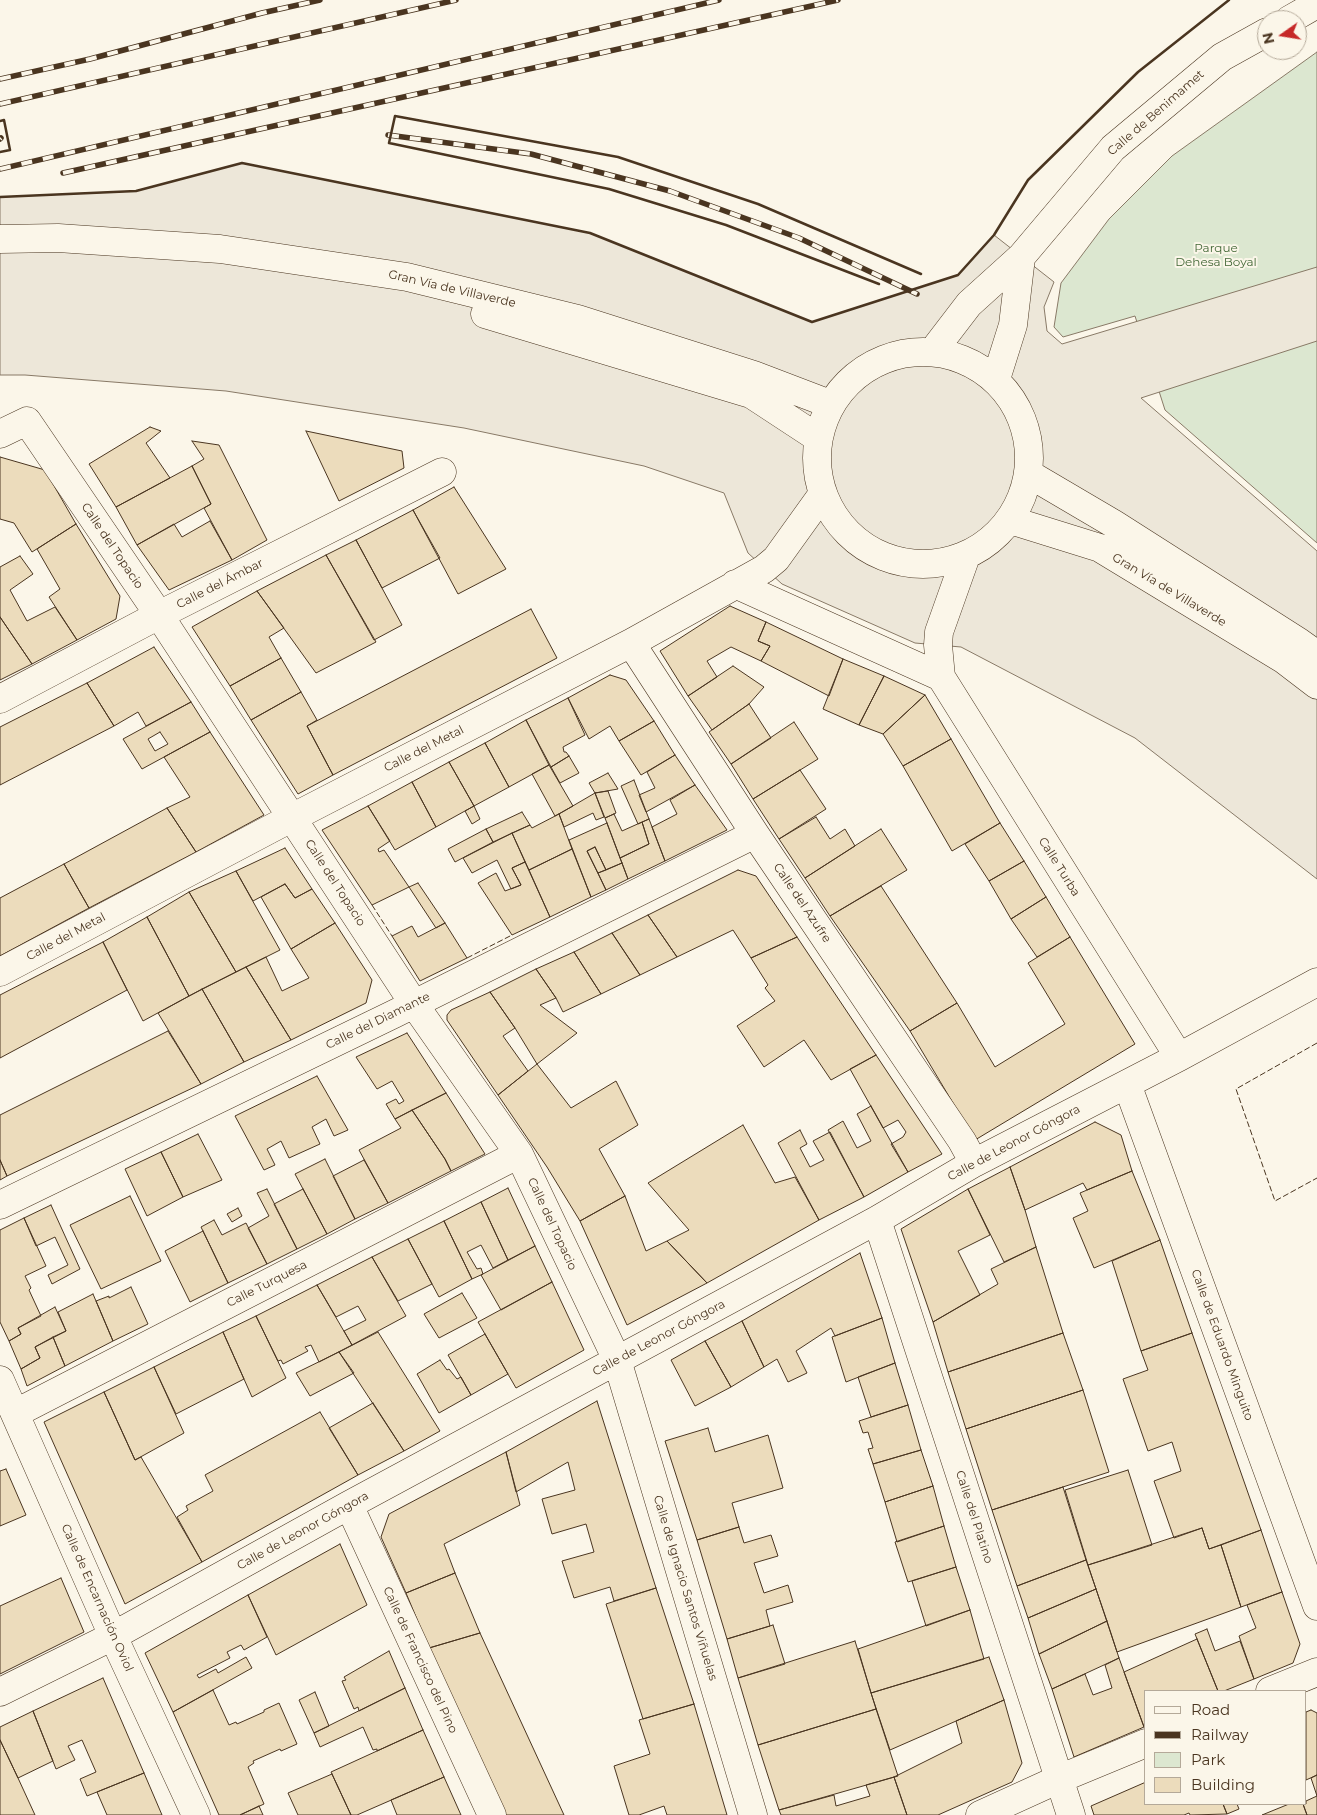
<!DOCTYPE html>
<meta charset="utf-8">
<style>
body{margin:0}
#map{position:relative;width:1317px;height:1815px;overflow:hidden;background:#fbf6e9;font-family:Montserrat,sans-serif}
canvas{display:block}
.legend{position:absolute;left:1144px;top:1690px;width:162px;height:115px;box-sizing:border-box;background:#fbf6e9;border:1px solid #b4a999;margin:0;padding:6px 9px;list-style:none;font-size:15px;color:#4a3520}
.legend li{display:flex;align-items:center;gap:10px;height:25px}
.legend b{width:25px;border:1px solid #b4a999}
.north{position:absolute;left:1257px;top:10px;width:50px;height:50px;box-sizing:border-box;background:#fbf6e9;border:1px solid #b4a999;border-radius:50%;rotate:257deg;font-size:14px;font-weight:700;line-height:20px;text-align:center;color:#4a3520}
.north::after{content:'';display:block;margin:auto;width:18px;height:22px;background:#c62828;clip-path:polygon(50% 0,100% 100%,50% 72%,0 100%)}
</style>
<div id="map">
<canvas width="1317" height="1815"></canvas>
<ul class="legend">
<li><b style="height:6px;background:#fbf6e9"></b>Road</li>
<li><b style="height:6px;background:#4a3520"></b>Railway</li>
<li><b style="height:14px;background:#dce7d0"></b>Park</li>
<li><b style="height:14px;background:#ecdcbc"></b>Building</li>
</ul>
<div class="north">N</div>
</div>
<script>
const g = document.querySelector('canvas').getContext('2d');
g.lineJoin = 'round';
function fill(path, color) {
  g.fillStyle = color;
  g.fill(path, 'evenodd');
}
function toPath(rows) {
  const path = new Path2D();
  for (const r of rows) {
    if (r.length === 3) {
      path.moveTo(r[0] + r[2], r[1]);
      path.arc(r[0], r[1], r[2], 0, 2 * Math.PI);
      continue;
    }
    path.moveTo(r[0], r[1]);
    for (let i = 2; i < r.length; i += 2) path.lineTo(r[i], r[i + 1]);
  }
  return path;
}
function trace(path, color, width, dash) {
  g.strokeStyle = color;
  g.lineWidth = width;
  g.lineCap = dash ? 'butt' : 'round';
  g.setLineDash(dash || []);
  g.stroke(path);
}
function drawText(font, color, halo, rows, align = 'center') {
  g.font = font + ' Montserrat,sans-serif';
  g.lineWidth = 4;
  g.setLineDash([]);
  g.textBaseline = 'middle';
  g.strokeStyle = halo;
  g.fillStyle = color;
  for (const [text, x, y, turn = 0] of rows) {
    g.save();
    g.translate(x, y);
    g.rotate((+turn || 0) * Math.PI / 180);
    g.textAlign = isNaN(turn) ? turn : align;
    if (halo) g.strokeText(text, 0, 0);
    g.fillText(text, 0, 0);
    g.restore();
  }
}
const green = toPath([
 [1317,52,1317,543,1165,410,1135,316,1063,337,1054,327,1061,283,1109,219,1172,156,1317,52]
]);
const parking = toPath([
 [242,163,590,233,812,322,958,275,994,235,1054,282,1044,307,1047,331,1062,344,1317,267,1317,341,1141,398,1317,551,1317,879,1135,738,961,647,915,643,782,584,748,553,724,493,644,466,464,428,226,391,25,375,0,375,0,197,136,191,242,163]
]);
const building = toPath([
 [150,427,161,431,146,443,170,478,116,507,89,464,150,427],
 [306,431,402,451,404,468,339,501,306,431],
 [192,441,219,445,267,540,232,560,204,508,211,504,192,466,204,459,192,441],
 [0,457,45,470,76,524,32,552,14,523,0,519,0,457],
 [192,466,211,504,137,545,116,507,192,466],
 [454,487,506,569,458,594,413,510,454,487],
 [413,510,440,558,382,588,356,540,413,510],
 [210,521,232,560,169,590,137,545,174,524,182,537,210,521],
 [76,524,120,596,116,619,77,640,49,597,60,589,37,549,76,524],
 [356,540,402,625,374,640,326,555,356,540],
 [326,555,376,642,316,673,257,591,326,555],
 [20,556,33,574,10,590,27,621,55,607,77,640,32,664,0,617,0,567,20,556],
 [257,591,284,628,269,637,281,658,230,686,192,627,257,591],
 [730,606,766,622,758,641,770,646,761,661,731,647,707,661,717,677,688,696,660,651,730,606],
 [531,609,557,658,333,775,307,726,531,609],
 [0,617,32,664,0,680,0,617],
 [766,622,843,659,829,696,761,661,770,646,758,641,766,622],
 [154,647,191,702,146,726,138,712,114,726,87,683,154,647],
 [281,658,301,692,251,720,230,686,281,658],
 [843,659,884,676,859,725,823,709,843,659],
 [733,666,764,687,749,704,712,730,688,696,733,666],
 [610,675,626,680,654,721,619,741,610,726,589,739,568,698,610,675],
 [884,676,925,695,883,734,859,725,884,676],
 [87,683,114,726,0,785,0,727,87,683],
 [301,692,317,720,307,726,333,775,298,794,251,720,301,692],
 [925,695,951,739,903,766,883,734,925,695],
 [568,698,585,735,563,747,564,752,566,752,569,756,551,767,526,720,568,698],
 [191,702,210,732,142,769,123,739,191,702],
 [160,732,168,744,155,751,148,739,160,732],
 [749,704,771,738,731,764,709,732,749,704],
 [526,720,549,765,509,787,485,743,526,720],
 [654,721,675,755,641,775,619,741,654,721],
 [794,722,818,759,753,799,731,764,794,722],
 [210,732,264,815,196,852,167,808,190,797,164,757,210,732],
 [951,739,1000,823,952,851,903,766,951,739],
 [485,743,509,787,474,806,449,762,485,743],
 [675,755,695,785,646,812,639,795,655,788,647,772,675,755],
 [569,756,579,773,560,783,551,767,569,756],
 [449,762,474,806,436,827,412,782,449,762],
 [549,765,573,806,555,816,532,774,549,765],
 [800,770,826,809,779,839,753,799,800,770],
 [608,773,618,789,595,793,589,783,608,773],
 [634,780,649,819,638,824,621,786,634,780],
 [412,782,436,827,395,850,368,806,412,782],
 [695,785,727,830,665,861,652,827,677,814,670,800,695,785],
 [608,791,616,813,605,818,595,793,608,791],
 [595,793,604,817,596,820,593,813,564,827,559,814,595,793],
 [368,806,390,841,378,849,379,852,384,850,409,887,372,905,322,830,368,806],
 [474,806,480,819,472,824,465,811,474,806],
 [167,808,196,852,89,908,64,864,167,808],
 [522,812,530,825,493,842,486,829,522,812],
 [559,814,572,849,529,870,512,833,530,825,532,828,559,814],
 [614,814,622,831,642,822,649,844,620,858,605,818,614,814],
 [816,817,830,839,845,829,855,846,805,878,779,839,816,817],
 [649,819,665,861,628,879,620,858,649,844,642,822,649,819],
 [607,823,622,863,606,870,595,847,587,851,606,890,591,897,569,840,607,823],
 [1000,823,1024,861,989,881,965,844,1000,823],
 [486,829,493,842,455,862,448,849,486,829],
 [881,829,907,870,830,916,805,878,881,829],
 [512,833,525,862,512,868,521,885,511,889,497,860,472,873,463,858,512,833],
 [595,847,606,870,598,873,587,851,595,847],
 [285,848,312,889,295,898,285,884,253,901,236,871,285,848],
 [572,849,591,897,550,917,529,870,572,849],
 [1024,861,1046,897,1011,919,989,881,1024,861],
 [525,862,550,917,512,935,478,883,496,873,505,891,521,885,512,868,525,862],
 [622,863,628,879,606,890,598,873,622,863],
 [64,864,89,908,0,956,0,898,64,864],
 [738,870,756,876,797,937,751,958,733,930,677,957,648,915,738,870],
 [236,871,280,950,236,972,189,892,236,871],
 [418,883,445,923,436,928,409,887,418,883],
 [285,884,295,898,312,889,335,923,291,949,261,897,285,884],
 [881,886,957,1003,910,1031,830,916,881,886],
 [189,892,236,972,189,996,147,917,189,892],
 [1046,897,1070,937,1037,957,1011,919,1046,897],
 [648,915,677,957,640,975,612,933,648,915],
 [147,917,189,996,143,1021,103,942,147,917],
 [335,923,372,980,366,1003,291,1040,246,967,266,957,282,991,309,978,291,949,335,923],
 [445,923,467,958,420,981,392,936,412,926,418,937,445,923],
 [612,933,640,975,601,994,574,952,612,933],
 [797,937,876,1055,831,1080,804,1040,764,1067,737,1026,775,1001,765,988,768,985,751,958,797,937],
 [1070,937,1135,1044,975,1140,910,1031,957,1003,995,1067,1065,1024,1028,963,1070,937],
 [103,942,127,990,0,1058,0,995,103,942],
 [574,952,601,994,563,1012,556,998,536,969,574,952],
 [246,967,291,1040,244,1062,202,989,246,967],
 [536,969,556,998,540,1005,577,1033,537,1064,515,1028,490,992,536,969],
 [202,989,244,1062,201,1084,158,1013,202,989],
 [490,992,515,1028,503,1036,528,1071,498,1095,447,1020,447,1015,451,1010,490,992],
 [168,1031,201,1084,7,1176,0,1160,0,1115,168,1031],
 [407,1033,446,1093,395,1119,386,1104,396,1099,399,1104,404,1101,392,1081,377,1089,356,1057,407,1033],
 [876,1055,942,1154,908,1172,891,1144,903,1137,906,1132,898,1120,883,1128,850,1069,876,1055],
 [537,1064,571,1108,616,1081,638,1125,599,1149,625,1196,580,1221,547,1167,498,1095,537,1064],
 [317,1076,348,1130,334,1136,326,1119,312,1127,320,1144,289,1158,281,1141,267,1149,275,1165,264,1170,235,1116,317,1076],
 [446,1093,485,1154,451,1171,445,1159,412,1110,446,1093],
 [871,1106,908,1172,864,1197,828,1130,843,1121,857,1148,871,1141,857,1114,871,1106],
 [412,1110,445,1159,451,1171,388,1203,359,1150,401,1128,395,1119,412,1110],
 [1095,1122,1121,1135,1132,1171,1087,1190,1083,1183,1025,1210,1010,1167,1095,1122],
 [743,1125,775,1183,795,1177,819,1220,707,1283,667,1241,689,1230,648,1183,743,1125],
 [800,1130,807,1144,800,1148,810,1167,824,1160,813,1141,830,1132,864,1197,819,1220,778,1143,800,1130],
 [198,1134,222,1180,183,1197,161,1152,198,1134],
 [161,1152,183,1197,147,1216,125,1169,161,1152],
 [325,1159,355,1219,327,1234,295,1174,325,1159],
 [0,1160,7,1176,0,1180,0,1160],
 [364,1160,388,1203,355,1219,333,1176,364,1160],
 [1010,1167,1025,1210,1036,1247,1004,1262,968,1189,1010,1167],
 [1132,1171,1160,1240,1094,1268,1073,1218,1088,1211,1080,1193,1132,1171],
 [508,1188,535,1246,508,1260,481,1202,508,1188],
 [267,1189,297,1249,267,1264,248,1228,269,1216,257,1193,267,1189],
 [303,1189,327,1234,297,1249,274,1204,303,1189],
 [968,1189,990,1235,958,1251,980,1295,933,1322,901,1229,968,1189],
 [130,1196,161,1261,101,1289,70,1225,130,1196],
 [625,1196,646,1251,667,1241,707,1283,627,1325,580,1221,625,1196],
 [481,1202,508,1260,493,1268,481,1245,467,1252,477,1269,481,1268,483,1274,472,1279,444,1221,481,1202],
 [51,1205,80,1269,52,1284,48,1275,68,1265,55,1237,36,1246,24,1218,51,1205],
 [238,1208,242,1216,232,1222,227,1214,238,1208],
 [24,1218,46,1266,25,1276,31,1288,29,1290,41,1316,18,1328,21,1334,9,1341,0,1322,0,1230,24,1218],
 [214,1220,222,1235,246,1223,267,1264,228,1283,201,1227,214,1220],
 [444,1221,472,1279,439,1297,408,1239,444,1221],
 [203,1231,228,1283,190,1302,165,1251,203,1231],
 [408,1239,432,1284,398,1301,372,1257,408,1239],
 [1160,1240,1192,1333,1141,1351,1112,1261,1160,1240],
 [535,1246,552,1282,501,1310,481,1275,535,1246],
 [1036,1247,1063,1333,948,1372,933,1322,998,1284,991,1269,1036,1247],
 [860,1253,882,1318,835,1336,831,1328,796,1351,807,1373,788,1382,777,1359,764,1367,742,1321,860,1253],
 [372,1257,406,1316,352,1345,344,1331,366,1320,358,1306,336,1317,317,1285,372,1257],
 [552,1282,584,1350,516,1388,478,1322,552,1282],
 [317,1285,352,1345,319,1362,311,1345,305,1347,308,1351,283,1364,281,1360,278,1361,256,1316,317,1285],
 [131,1287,148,1324,113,1341,96,1301,109,1296,109,1298,131,1287],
 [462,1293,477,1318,439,1338,424,1314,462,1293],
 [93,1294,113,1341,65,1366,53,1337,66,1331,58,1312,93,1294],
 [55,1307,66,1331,35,1347,40,1358,21,1369,9,1341,21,1334,18,1328,55,1307],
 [256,1316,286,1378,252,1397,223,1332,256,1316],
 [882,1318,895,1363,846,1382,832,1337,882,1318],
 [742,1321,764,1367,731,1387,705,1341,742,1321],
 [223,1332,244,1379,176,1414,154,1367,223,1332],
 [378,1332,440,1431,404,1451,339,1352,378,1332],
 [1063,1333,1083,1390,966,1429,948,1372,1063,1333],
 [1192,1333,1261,1530,1209,1549,1202,1528,1174,1538,1154,1481,1181,1471,1172,1442,1148,1451,1123,1379,1148,1370,1141,1351,1192,1333],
 [485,1334,508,1374,471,1395,448,1355,485,1334],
 [53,1337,65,1366,27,1386,21,1369,40,1358,35,1347,53,1337],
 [705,1341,731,1387,695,1406,671,1360,705,1341],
 [339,1352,354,1373,310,1396,296,1373,339,1352],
 [440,1360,447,1370,449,1369,457,1379,461,1377,471,1395,439,1413,417,1374,440,1360],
 [895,1363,908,1405,871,1417,858,1377,895,1363],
 [154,1367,184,1433,135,1460,104,1392,154,1367],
 [1083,1390,1109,1472,992,1510,966,1429,1083,1390],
 [104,1392,135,1460,141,1457,202,1562,125,1604,44,1422,104,1392],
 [597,1401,656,1588,614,1601,610,1587,574,1598,562,1561,594,1552,586,1524,552,1534,542,1499,575,1490,568,1462,516,1492,506,1452,597,1401],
 [373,1403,404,1451,358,1475,329,1428,373,1403],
 [908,1405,921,1450,873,1464,868,1449,873,1448,868,1432,863,1433,859,1421,908,1405],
 [320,1412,358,1475,202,1562,177,1517,188,1510,186,1506,213,1491,205,1475,320,1412],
 [708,1428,715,1452,768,1435,783,1488,732,1503,739,1527,697,1540,665,1441,708,1428],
 [921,1450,933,1486,885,1502,873,1464,921,1450],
 [506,1452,520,1505,444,1544,455,1573,406,1593,381,1537,389,1514,506,1452],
 [6,1469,26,1515,0,1526,0,1471,6,1469],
 [1128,1470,1152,1545,1088,1565,1065,1490,1128,1470],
 [933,1486,944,1526,897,1542,885,1502,933,1486],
 [1063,1487,1086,1560,1017,1586,992,1510,1063,1487],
 [944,1526,956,1567,908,1582,895,1542,944,1526],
 [739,1527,744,1543,771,1535,778,1556,754,1563,764,1593,788,1585,793,1602,766,1610,770,1626,727,1639,697,1540,739,1527],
 [1202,1528,1209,1549,1221,1545,1241,1607,1117,1652,1088,1565,1202,1528],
 [1261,1530,1282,1592,1241,1607,1221,1545,1261,1530],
 [340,1544,367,1605,276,1655,248,1595,340,1544],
 [1086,1560,1096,1589,1028,1618,1017,1586,1086,1560],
 [956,1567,970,1610,926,1626,912,1581,956,1567],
 [455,1573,480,1633,429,1648,406,1593,455,1573],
 [61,1578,84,1632,0,1674,0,1606,61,1578],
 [656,1588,694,1704,643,1719,606,1604,656,1588],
 [1096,1589,1107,1621,1039,1654,1028,1618,1096,1589],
 [1282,1592,1300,1644,1293,1663,1254,1679,1239,1636,1256,1628,1247,1605,1282,1592],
 [248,1595,267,1637,244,1650,241,1645,227,1652,230,1658,197,1675,199,1678,216,1669,218,1673,246,1657,252,1668,173,1712,145,1653,248,1595],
 [970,1610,984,1659,871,1693,858,1649,970,1610],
 [1107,1621,1119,1658,1052,1689,1039,1654,1107,1621],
 [773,1625,785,1664,738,1678,727,1639,773,1625],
 [1207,1629,1215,1651,1240,1641,1254,1679,1224,1691,1218,1691,1195,1634,1207,1629],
 [480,1633,564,1815,503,1815,429,1648,480,1633],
 [1197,1639,1218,1691,1146,1691,1146,1726,1144,1727,1124,1672,1197,1639],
 [855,1641,876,1709,758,1745,738,1678,855,1641],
 [389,1651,405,1688,359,1711,358,1707,354,1709,342,1681,346,1680,344,1677,389,1651],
 [989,1657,1004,1700,890,1750,871,1693,989,1657],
 [1119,1658,1144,1727,1074,1757,1052,1689,1085,1674,1093,1695,1112,1688,1105,1665,1119,1658],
 [103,1678,144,1773,87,1796,80,1779,96,1772,82,1740,68,1746,75,1760,56,1769,33,1711,103,1678],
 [405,1688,423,1730,377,1751,377,1749,373,1750,363,1727,320,1747,314,1733,405,1688],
 [213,1690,229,1725,236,1722,237,1724,264,1712,264,1710,279,1703,297,1744,281,1751,280,1749,253,1761,254,1763,248,1767,264,1804,240,1815,219,1815,173,1712,213,1690],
 [315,1692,329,1726,314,1733,299,1700,315,1692],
 [1004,1700,1022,1763,1012,1782,938,1815,907,1815,894,1777,962,1743,956,1721,1004,1700],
 [694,1704,727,1815,667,1815,664,1806,639,1815,629,1815,614,1766,650,1754,639,1720,694,1704],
 [876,1709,898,1776,779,1810,758,1745,876,1709],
 [1311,1710,1317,1713,1317,1775,1306,1780,1306,1712,1311,1710],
 [33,1711,53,1761,18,1778,0,1740,0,1727,33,1711],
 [423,1730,444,1777,357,1815,351,1815,331,1772,423,1730],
 [0,1740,18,1778,35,1815,0,1815,0,1740],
 [144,1773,162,1815,107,1815,97,1792,144,1773],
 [332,1774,351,1815,298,1815,288,1793,332,1774],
 [1317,1775,1317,1796,1311,1778,1317,1775],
 [444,1777,461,1815,397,1815,391,1800,444,1777],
 [894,1777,907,1815,781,1815,779,1810,834,1795,836,1806,870,1796,866,1785,894,1777],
 [1146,1782,1146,1804,1223,1804,1227,1814,1190,1815,1189,1813,1184,1815,1094,1815,1091,1806,1146,1782],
 [1317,1796,1317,1815,1307,1815,1303,1804,1306,1804,1306,1801,1317,1796],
 [1223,1804,1237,1804,1239,1809,1227,1814,1223,1804],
 [1289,1804,1303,1804,1307,1815,1262,1815,1289,1804],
 [259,1806,263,1815,240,1815,259,1806]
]);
const minor = toPath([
 [1289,20,1317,4],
 [0,239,58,238,220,249,407,277,578,319,754,375,830,404],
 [485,314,751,394,818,438],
 [933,351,969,304,1021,257,1113,148,1222,57,1267,32],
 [923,458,106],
 [996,379,1013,325,1021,257],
 [0,434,27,421,159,615,414,1004,519,1154,617,1360,753,1815],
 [1029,474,1114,524,1299,642,1317,655],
 [1010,520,1100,548,1283,659,1317,685],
 [735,584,941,677,1179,1057],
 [631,643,755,834,962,1141,974,1163],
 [941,677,938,645,939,632,966,556],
 [0,699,159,615,442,472],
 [0,972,276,826,631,643,764,569,776,559,822,495],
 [1127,1084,1317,1606],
 [0,1205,394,1014,755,834],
 [877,1220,1071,1815],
 [0,1380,113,1636,196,1815],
 [16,1413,519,1154],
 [349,1505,492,1815],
 [1270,1691,1317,1672],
 [0,1692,113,1636,349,1505,877,1220,974,1163,1179,1057,1317,982],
 [980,1815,1059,1779,1146,1743]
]);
const rail = toPath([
 [0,79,90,59,262,13,320,0],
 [0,104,456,0],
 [388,135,531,154,670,191,799,238,917,294],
 [0,139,1,138],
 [0,169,719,0],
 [63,173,838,0]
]);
const fence = toPath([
 [372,905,392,936],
 [467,958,512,935],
 [1317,1043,1236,1089,1275,1201,1317,1178]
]);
const wall = toPath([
 [0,121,4,120,10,150,0,152],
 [0,197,136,191,242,163,590,233,812,322,958,275,994,235,1028,180,1138,72,1229,0],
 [879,284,726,225,609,189,389,143,395,116,618,157,758,204,921,274]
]);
const streetNames = [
 ["Calle de Benimamet",1156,113,-41],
 ["Gran Vía de Villaverde",452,289,13],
 ["Calle del Topacio",112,546,56],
 ["Calle del Ámbar",220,584,-27],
 ["Gran Vía de Villaverde",1169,590,31],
 ["Calle del Metal",424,749,-27],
 ["Calle Turba",1059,867,58],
 ["Calle del Topacio",335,883,57],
 ["Calle del Azufre",802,903,56],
 ["Calle del Metal",66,937,-28],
 ["Calle del Diamante",378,1021,-26],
 ["Calle de Leonor Góngora",1014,1143,-28],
 ["Calle del Topacio",552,1224,65],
 ["Calle Turquesa",267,1284,-27],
 ["Calle de Leonor Góngora",659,1338,-28],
 ["Calle de Eduardo Minguito",1222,1345,70],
 ["Calle del Platino",974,1517,72],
 ["Calle de Leonor Góngora",303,1531,-29],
 ["Calle de Ignacio Santos Viñuelas",685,1588,73],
 ["Calle de Encarnación Oviol",97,1598,66],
 ["Calle de Francisco del Pino",420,1660,65]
];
const parkNames = [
 ["Parque",1216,248],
 ["Dehesa Boyal",1216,262]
];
fill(green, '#dce7d0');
trace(green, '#887966', 1);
fill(parking, '#ede7d9');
trace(parking, '#887966', 1);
fill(building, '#ecdcbc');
trace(building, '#4a3520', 1);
trace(minor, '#4a3520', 29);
trace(minor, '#fbf6e9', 28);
trace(rail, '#4a3520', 5.5);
trace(rail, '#fbf6e9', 4, [11]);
trace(fence, '#4a3520', 1, [6, 2.5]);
trace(wall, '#4a3520', 2.5);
drawText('12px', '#4a3520', '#fbf6e9', streetNames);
drawText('12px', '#436837', '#fbf6e9', parkNames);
</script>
